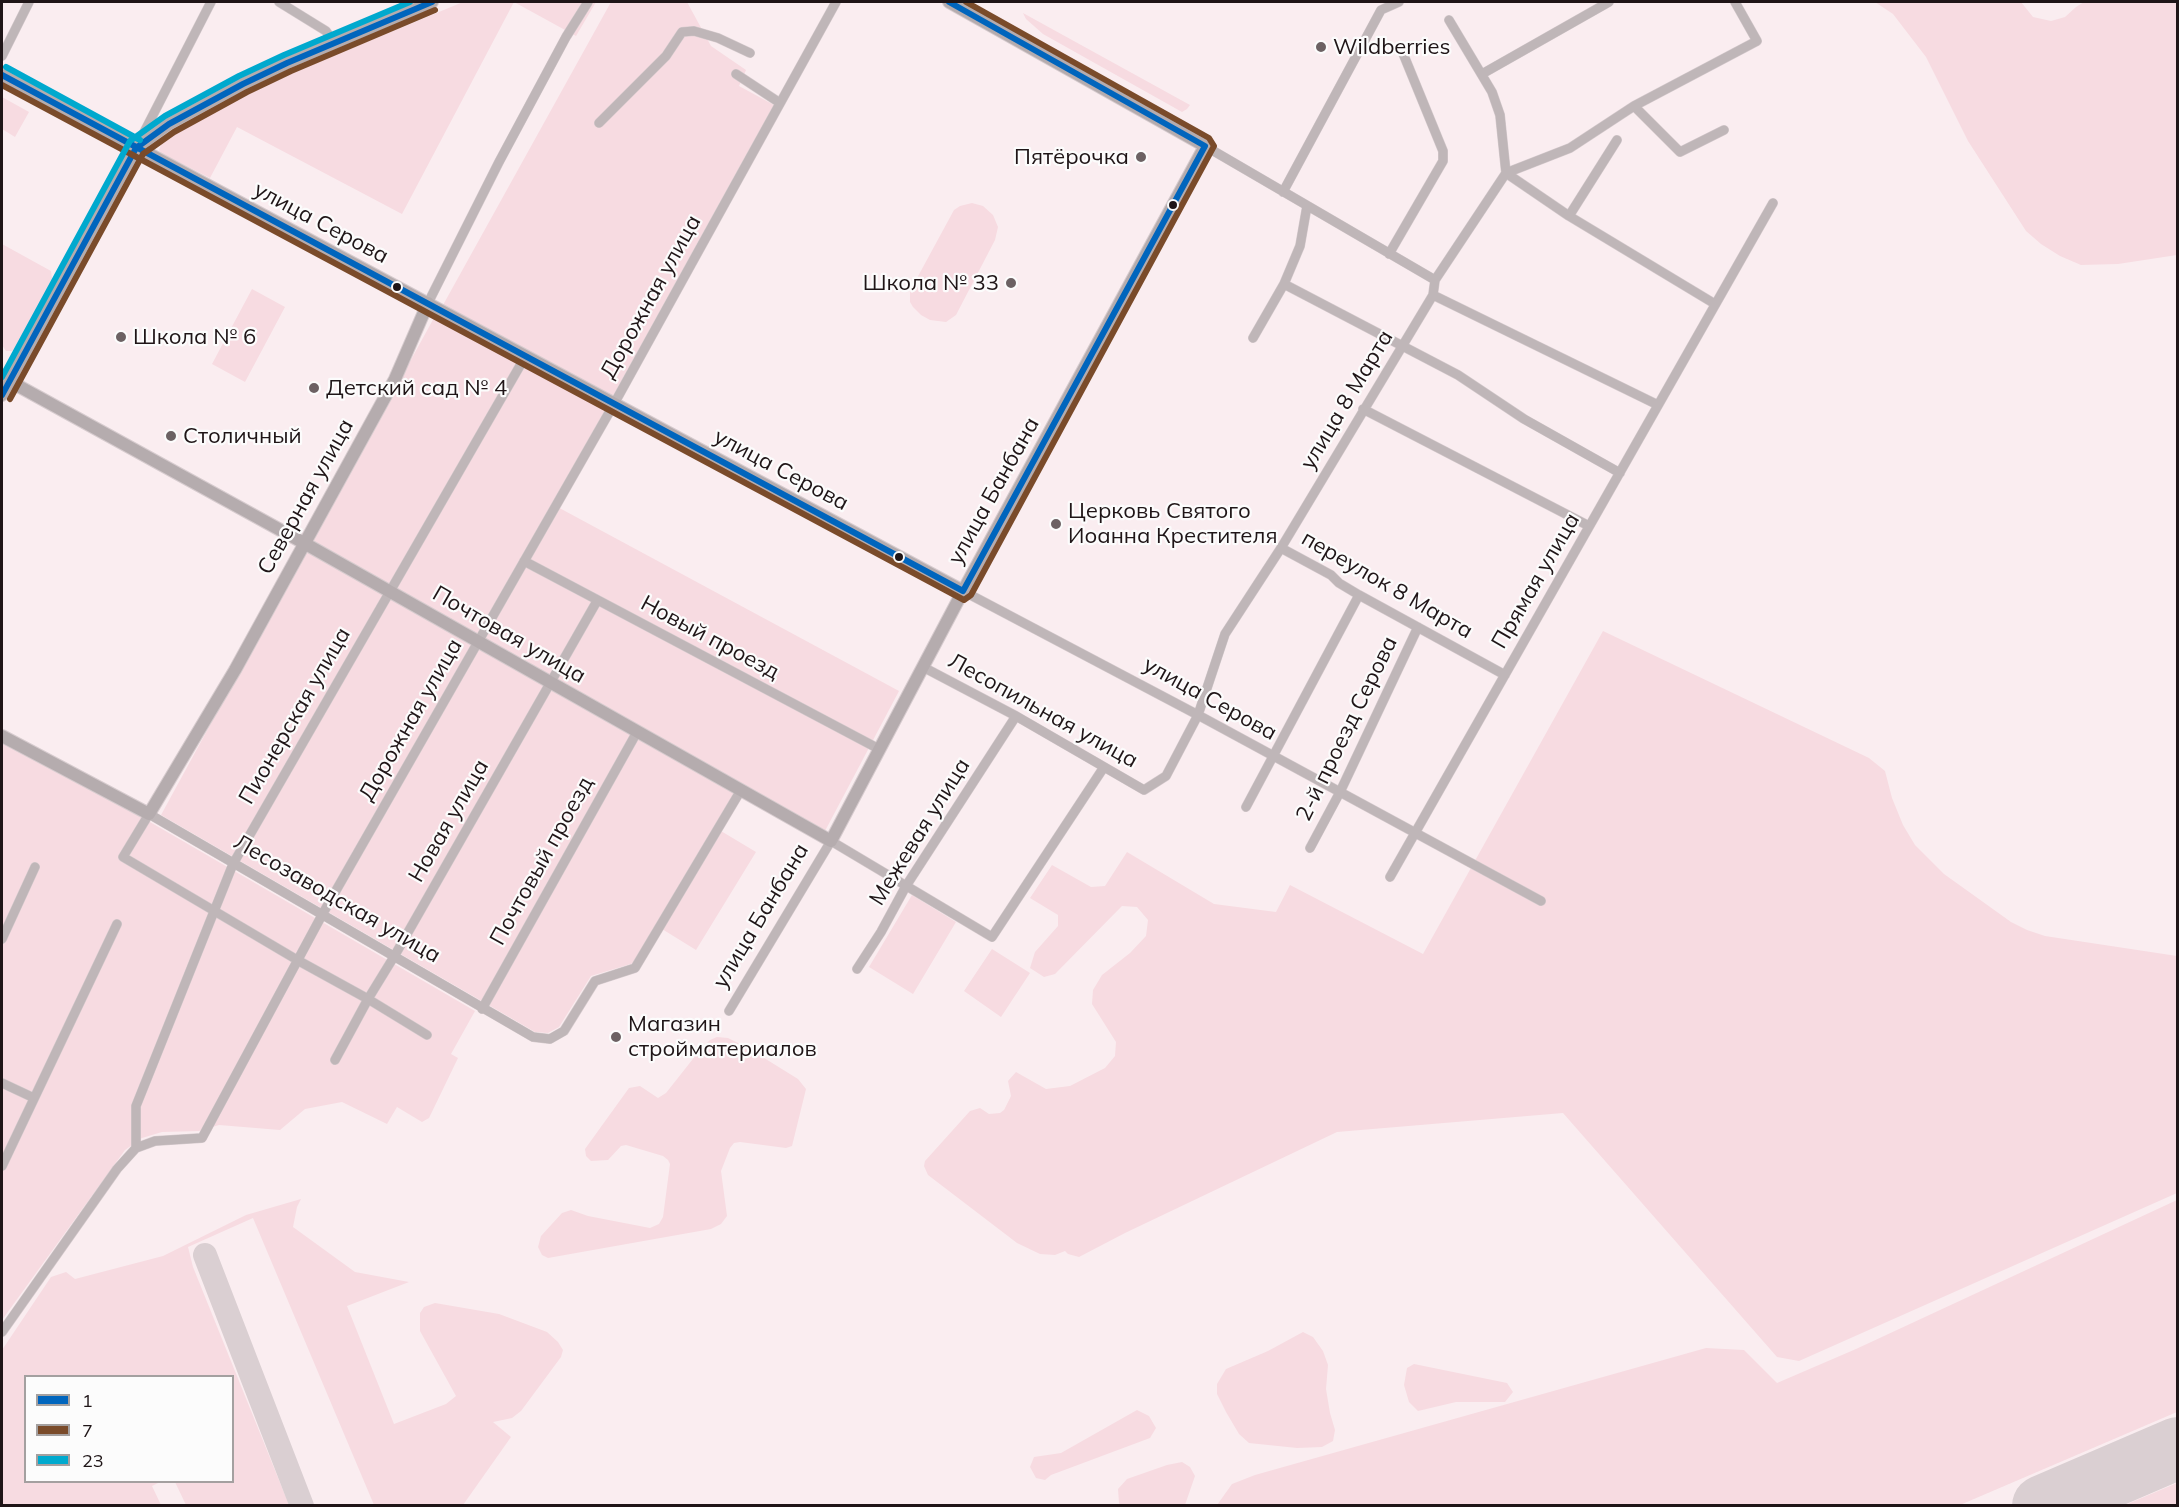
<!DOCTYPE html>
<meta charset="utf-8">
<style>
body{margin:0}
#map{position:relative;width:2179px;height:1507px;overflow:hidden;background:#faedf0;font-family:Mulish,sans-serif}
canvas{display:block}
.frame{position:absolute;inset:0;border:3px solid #1f1517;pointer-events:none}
.legend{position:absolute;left:24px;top:1375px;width:210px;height:108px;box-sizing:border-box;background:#fcfcfc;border:2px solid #a4a0a0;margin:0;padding:8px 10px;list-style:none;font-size:18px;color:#1f1517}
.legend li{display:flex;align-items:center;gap:12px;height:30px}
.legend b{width:30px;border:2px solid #a4a0a0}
</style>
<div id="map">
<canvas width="2179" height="1507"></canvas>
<div class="frame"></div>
<ul class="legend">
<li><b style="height:8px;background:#0065bd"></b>1</li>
<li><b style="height:8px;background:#7a4b2a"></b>7</li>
<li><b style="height:8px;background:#00a9ce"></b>23</li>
</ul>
</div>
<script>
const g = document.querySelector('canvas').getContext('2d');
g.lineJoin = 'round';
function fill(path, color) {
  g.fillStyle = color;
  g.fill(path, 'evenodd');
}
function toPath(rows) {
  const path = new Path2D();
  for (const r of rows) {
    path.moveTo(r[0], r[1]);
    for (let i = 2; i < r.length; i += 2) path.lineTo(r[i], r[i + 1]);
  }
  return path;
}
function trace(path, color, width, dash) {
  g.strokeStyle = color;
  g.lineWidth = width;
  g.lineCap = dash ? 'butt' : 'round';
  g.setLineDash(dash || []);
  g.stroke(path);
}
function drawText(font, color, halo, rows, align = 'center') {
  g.font = font + ' Mulish,sans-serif';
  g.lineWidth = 4.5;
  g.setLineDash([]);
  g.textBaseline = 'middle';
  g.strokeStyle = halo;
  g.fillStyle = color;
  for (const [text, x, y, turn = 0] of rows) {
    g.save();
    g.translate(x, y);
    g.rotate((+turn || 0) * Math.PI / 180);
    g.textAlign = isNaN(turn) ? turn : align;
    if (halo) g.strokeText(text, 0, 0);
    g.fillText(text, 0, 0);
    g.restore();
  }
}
const green = toPath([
 [463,2,596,2,576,36,514,2,402,214,237,127,210,178,161,153,159,150,161,145,176,133,245,96,292,73],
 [611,2,687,2,711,46,746,70,739,86,774,105,613,396,443,305],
 [1875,2,2021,2,2033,17,2051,21,2065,17,2076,7,2084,2,2177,2,2177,255,2118,264,2081,265,2060,256,2041,244,2026,231,1968,141,1926,57,1893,14],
 [1023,13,1190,105,1187,109,1182,112,1043,34,1026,19],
 [2,97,29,112,15,137,2,129],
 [972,203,983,206,993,215,998,227,995,240,956,315,946,322,930,320,921,315,913,307,910,302,910,291,954,210,960,206],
 [2,244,51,271,52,278,52,282,15,349,12,351,6,351,2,345],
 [252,289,285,307,245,382,212,364],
 [435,316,607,407,552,504,899,691,825,831,312,540],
 [305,551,735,794,634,963,591,976,559,1027,548,1033,535,1032,161,815],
 [1603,631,1869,758,1885,771,1892,798,1903,825,1915,845,1944,874,2011,922,2027,930,2045,936,2177,956,2177,1193,1799,1361,1777,1357,1563,1113,1337,1132,1125,1233,1079,1257,1068,1254,1065,1251,1055,1255,1040,1254,1017,1243,928,1175,924,1166,925,1161,970,1111,980,1108,989,1114,1000,1113,1004,1110,1011,1096,1008,1081,1016,1072,1046,1089,1070,1086,1105,1068,1115,1056,1116,1042,1092,1004,1093,990,1102,975,1130,953,1146,936,1148,920,1137,907,1122,906,1055,974,1044,977,1030,968,1035,952,1058,926,1058,915,1030,898,1052,865,1091,887,1105,886,1127,852,1214,904,1276,912,1290,885,1423,954],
 [2,743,150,822,475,1011,451,1054,458,1058,429,1118,422,1122,397,1107,387,1124,342,1102,305,1109,280,1130,219,1125,199,1131,162,1132,142,1138,125,1150,2,1320],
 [721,831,756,852,696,950,662,929],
 [912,895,956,922,913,994,869,967],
 [992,949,1030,973,1001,1017,964,991],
 [717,1037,728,1038,748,1048,798,1079,806,1089,792,1146,786,1148,740,1142,734,1143,730,1148,721,1171,727,1216,721,1224,711,1229,548,1258,542,1255,538,1247,541,1236,562,1213,571,1210,588,1216,650,1228,659,1224,663,1217,670,1164,668,1160,663,1156,626,1145,621,1146,608,1160,591,1161,586,1156,585,1149,629,1088,640,1086,658,1098,666,1093,700,1050,710,1040],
 [301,1199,297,1207,293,1227,355,1272,409,1282,347,1306,394,1424,446,1404,456,1396,420,1331,420,1313,424,1307,435,1303,499,1314,547,1332,558,1342,563,1350,561,1357,521,1411,512,1418,493,1422,511,1437,463,1505,374,1505,253,1218,188,1247,193,1267,289,1505,186,1505,175,1482,232,1482,232,1376,26,1376,26,1482,160,1482,152,1486,161,1505,2,1505,2,1350,51,1277,66,1272,75,1279,163,1256,246,1215],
 [2177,1200,2177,1412,1960,1505,1217,1505,1232,1484,1255,1475,1706,1348,1744,1350,1777,1383,1856,1349],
 [1303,1332,1313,1337,1323,1351,1328,1365,1326,1389,1330,1413,1335,1430,1333,1441,1322,1447,1297,1448,1249,1443,1239,1434,1226,1412,1217,1394,1217,1384,1226,1369,1268,1351],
 [1414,1364,1507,1383,1513,1392,1505,1402,1456,1402,1418,1411,1409,1402,1404,1385,1407,1368],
 [1137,1410,1149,1416,1156,1428,1150,1438,1051,1475,1045,1480,1036,1478,1030,1467,1034,1457,1061,1453],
 [1182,1462,1190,1467,1195,1476,1185,1505,1121,1506,1119,1503,1118,1489,1127,1479,1167,1465],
 [2177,1483,2177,1505,2125,1505]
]);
const taxiway = toPath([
 [205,1255,302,1506]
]);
const runway = toPath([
 [2043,1506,2178,1448]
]);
const street = toPath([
 [279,2,326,31,334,43],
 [2,56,29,2],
 [736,74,780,103],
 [1482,74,1609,2],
 [1634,106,1680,152,1724,130],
 [599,123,666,56,682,32,694,31,718,38,750,53],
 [137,146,211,2],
 [1205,146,1435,280],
 [1506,173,1570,148,1634,106,1757,41,1735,2],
 [1506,173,1569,216,1715,304],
 [1283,192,1381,10,1399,2],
 [1569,216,1617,140],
 [1389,254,1443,161,1443,151,1400,46],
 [1284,284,1458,375,1524,419,1620,473],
 [1433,295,1658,405],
 [428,303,499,162,566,37,588,2],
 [1253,338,1284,284,1300,246,1307,206],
 [1363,409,1589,526],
 [1281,548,1331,575,1339,583,1359,595,1505,675],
 [524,561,879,749],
 [963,591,1198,715,1541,901],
 [923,667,1016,716,1144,790,1166,776,1198,715,1225,634,1281,548,1433,295,1435,280,1506,173,1500,115,1492,92,1449,20],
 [1246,807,1359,595],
 [1310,848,1340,792,1418,627],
 [1390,877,1773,203],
 [2,939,35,867],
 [857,969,881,932,906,886,1016,716],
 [482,1009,637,732],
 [729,1011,831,841,992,937,1104,767],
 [427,1035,368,999,299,961,123,857,149,814,533,1037,550,1039,564,1031,595,981,635,968,741,790],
 [335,1060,368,999,395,955,597,601],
 [2,1083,34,1098],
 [136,1148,136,1106,233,864,525,357],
 [2,1166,117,924],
 [2,1332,117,1169,136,1148,155,1141,202,1138,322,915,614,404,836,2]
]);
const secondary = toPath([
 [2,75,963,591],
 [2,377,304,543,831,841,963,591,1205,146,949,2],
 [2,395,136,148,169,124,243,84,287,63,432,2],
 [2,736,149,814,235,670,395,379,428,303]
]);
const bus1 = toPath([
 [2,75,963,591,1205,146,949,2],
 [2,395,136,148,169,124,243,84,287,63,432,2]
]);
const bus2 = toPath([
 [2,85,964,600,971,595,1214,146,1209,138,966,2],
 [10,399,143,154,174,132,247,92,291,71,435,10]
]);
const bus3 = toPath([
 [6,67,140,140],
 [2,377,130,141,165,116,239,76,284,55,410,2]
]);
const markers = [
 [1321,47,6,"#6c6163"],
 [1141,157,6,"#6c6163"],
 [1173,205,5,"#1f1517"],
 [1011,283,6,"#6c6163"],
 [397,287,5,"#1f1517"],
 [121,337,6,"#6c6163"],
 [314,388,6,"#6c6163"],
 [171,436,6,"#6c6163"],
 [1056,524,6,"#6c6163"],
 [899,557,5,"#1f1517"],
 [616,1037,6,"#6c6163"]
];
const poiNames = [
 ["Wildberries",1333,47],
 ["Пятёрочка",1129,157,"right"],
 ["Школа № 33",999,283,"right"],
 ["Школа № 6",133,337],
 ["Детский сад № 4",326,388],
 ["Столичный",183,436],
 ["Церковь Святого",1068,511],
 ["Иоанна Крестителя",1068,536],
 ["Магазин",628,1024],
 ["стройматериалов",628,1049]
];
const streetNames = [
 ["улица Серова",321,223,28],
 ["Дорожная улица",651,297,-61],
 ["улица 8 Марта",1347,400,-59],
 ["улица Серова",781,470,28],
 ["улица Банбана",994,491,-61],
 ["Северная улица",306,497,-61],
 ["Прямая улица",1536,581,-60],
 ["переулок 8 Марта",1387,585,30],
 ["Почтовая улица",509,635,30],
 ["Новый проезд",710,638,28],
 ["улица Серова",1210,699,29],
 ["Лесопильная улица",1043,711,29],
 ["Пионерская улица",295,716,-60],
 ["Дорожная улица",411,720,-60],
 ["2-й проезд Серова",1347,729,-64],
 ["Новая улица",449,821,-60],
 ["Межевая улица",920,832,-58],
 ["Почтовый проезд",542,861,-61],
 ["Лесозаводская улица",337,899,30],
 ["улица Банбана",761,916,-59]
];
fill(green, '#f7dbe1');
trace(taxiway, '#dacfd2', 24);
trace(runway, '#dacfd2', 62);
trace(street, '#d6cbce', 10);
trace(secondary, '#d6cbce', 14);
trace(street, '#bfb6b8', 9);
trace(secondary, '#b5acae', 12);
trace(bus1, '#0065bd', 6);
trace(bus2, '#7a4b2a', 6);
trace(bus3, '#00a9ce', 6);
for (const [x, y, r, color] of markers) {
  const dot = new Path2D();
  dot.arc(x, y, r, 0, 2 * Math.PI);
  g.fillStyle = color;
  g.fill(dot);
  trace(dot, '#fcfcfc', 2);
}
drawText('22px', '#1f1517', '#fcfcfc', poiNames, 'left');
drawText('22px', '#1f1517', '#fcfcfc', streetNames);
</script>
